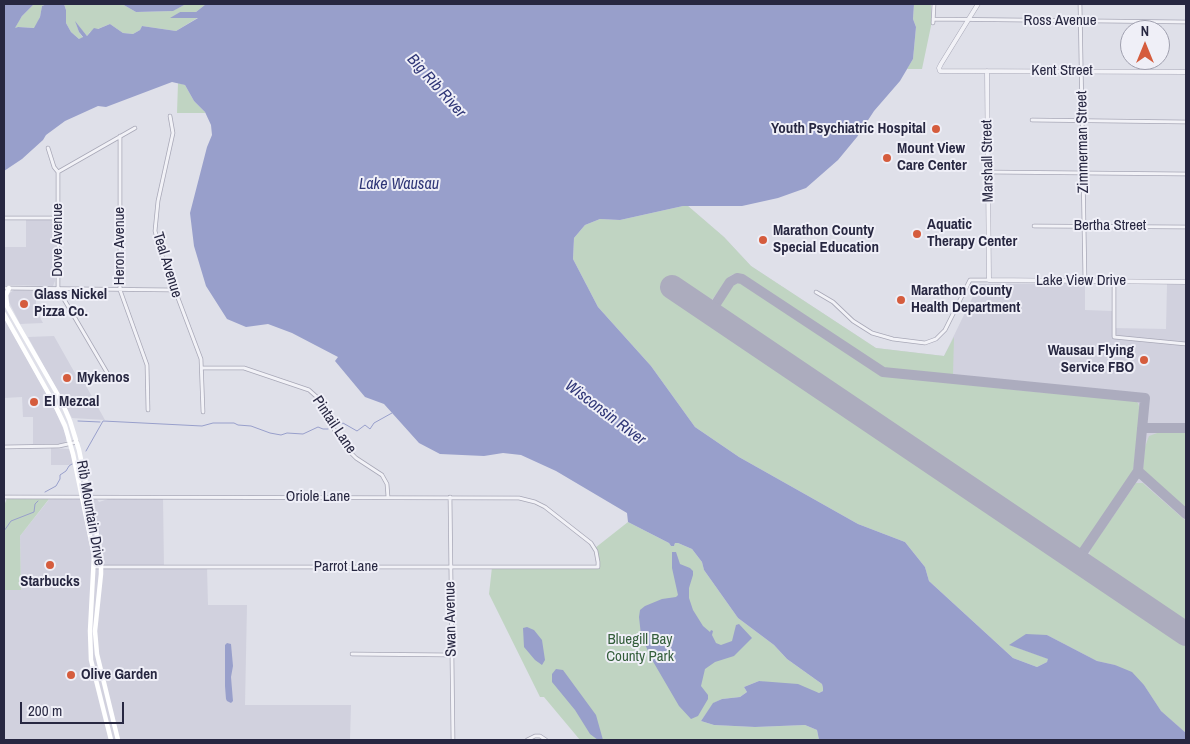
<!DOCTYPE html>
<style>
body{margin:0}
#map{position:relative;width:1190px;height:744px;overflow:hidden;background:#dfe0e9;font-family:"Archivo Narrow",sans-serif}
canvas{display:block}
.frame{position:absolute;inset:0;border:5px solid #272741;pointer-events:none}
.north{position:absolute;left:1120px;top:20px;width:50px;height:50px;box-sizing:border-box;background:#efeff7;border:1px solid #9f9fae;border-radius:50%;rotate:0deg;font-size:14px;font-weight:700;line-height:20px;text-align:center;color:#272741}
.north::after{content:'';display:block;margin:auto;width:18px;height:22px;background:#d55c3d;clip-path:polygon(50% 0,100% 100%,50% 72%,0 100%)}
.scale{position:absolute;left:20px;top:702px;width:104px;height:22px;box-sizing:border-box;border:2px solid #272741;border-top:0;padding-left:6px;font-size:15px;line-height:18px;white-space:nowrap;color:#272741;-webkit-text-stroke:4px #efeff7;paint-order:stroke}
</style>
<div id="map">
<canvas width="1190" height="744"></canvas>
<div class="frame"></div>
<div class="north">N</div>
<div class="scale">200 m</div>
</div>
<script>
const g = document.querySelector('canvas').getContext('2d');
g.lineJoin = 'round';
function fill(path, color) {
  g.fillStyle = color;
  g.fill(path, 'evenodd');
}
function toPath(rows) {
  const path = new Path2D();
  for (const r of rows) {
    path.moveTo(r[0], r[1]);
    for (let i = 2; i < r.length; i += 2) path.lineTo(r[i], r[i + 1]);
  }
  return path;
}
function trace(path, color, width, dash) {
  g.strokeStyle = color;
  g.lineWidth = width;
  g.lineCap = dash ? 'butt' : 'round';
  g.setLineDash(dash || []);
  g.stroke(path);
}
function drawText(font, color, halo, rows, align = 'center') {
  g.font = font + ' "Archivo Narrow",sans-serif';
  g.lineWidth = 4;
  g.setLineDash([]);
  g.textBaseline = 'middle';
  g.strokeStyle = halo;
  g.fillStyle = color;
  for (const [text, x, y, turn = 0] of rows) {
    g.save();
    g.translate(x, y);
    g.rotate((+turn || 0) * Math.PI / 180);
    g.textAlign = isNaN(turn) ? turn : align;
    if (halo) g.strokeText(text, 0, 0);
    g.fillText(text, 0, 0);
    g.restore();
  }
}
const built = toPath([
 [688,206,724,237,751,266,876,348,944,356,979,284,1085,283,1085,310,1113,311,1113,328,1166,329,1167,284,1186,284,1186,733,1097,661,1047,635,574,238],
 [26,219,52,220,55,224,55,281,53,286,4,285,4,247,26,247],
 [14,290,36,291,36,310,43,323,20,324,8,300,8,294],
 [4,318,54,407,66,435,66,441,63,444,33,444,33,417,23,417,22,397,4,398],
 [54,336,76,375,80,375,105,420,72,418,28,337],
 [51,448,69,449,74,465,51,465],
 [117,496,163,497,164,568,207,567,208,605,247,605,245,705,351,705,350,740,4,740,4,590,21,589,20,536,51,497,95,497,99,502]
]);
const green = toPath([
 [34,4,47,4,42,6,40,17,35,28,18,27,14,29,22,16],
 [64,4,122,4,136,12,172,11,186,4,206,4,196,12,180,12,172,18,199,17,176,31,142,26,140,30,133,34,123,33,110,24,90,32,87,36,76,23,79,32,83,38,79,39,71,32,66,23,66,10],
 [914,4,931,4,931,26,922,69,907,69,913,59,916,27,913,19],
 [178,83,185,85,194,101,206,113,177,113],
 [683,206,688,206,724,237,751,266,876,348,944,356,954,337,953,375,885,369,742,275,734,274,730,276,711,301,703,300,677,282,668,295,1186,645,1186,733,1161,711,1144,685,1115,665,1097,661,1047,635,1010,645,1049,659,1047,662,1037,667,1013,658,929,581,925,567,905,542,858,524,739,457,695,427,651,366,598,307,573,259,574,238,585,225,600,219,620,220],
 [741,282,882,376,1036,392,1134,400,1138,403,1140,409,1133,472,1081,549,1079,551,1073,550,724,314,720,307,722,299,733,285],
 [1160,432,1186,432,1186,510,1147,476,1143,469,1145,447,1149,436],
 [1136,483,1143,483,1146,486,1186,521,1186,626,1089,560,1090,550],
 [7,498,49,499,20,536,21,590,4,590,4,506],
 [628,522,669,543,671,546,674,546,675,543,678,543,692,549,702,562,704,570,738,618,774,645,787,659,822,684,823,688,823,691,819,693,759,681,744,687,747,692,740,697,722,699,714,703,701,721,714,725,755,727,805,725,817,730,819,740,580,740,544,697,540,697,489,594,492,567,598,567,595,548]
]);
const water = toPath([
 [4,4,34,4,22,16,15,28,18,27,34,28,40,17,42,6,47,4,64,4,66,10,66,23,71,32,79,39,83,37,79,32,75,21,87,36,94,28,98,29,110,24,123,33,133,34,140,30,142,26,176,31,198,18,170,18,180,12,196,12,206,4,914,4,913,19,916,27,913,59,900,81,874,111,857,137,838,160,806,188,778,198,742,206,683,206,620,220,600,219,585,225,574,238,573,259,598,307,651,366,695,427,739,457,858,524,905,542,925,567,929,581,1013,658,1037,667,1047,662,1048,659,1009,645,1026,634,1047,635,1097,661,1115,665,1132,672,1144,685,1161,711,1186,733,1186,740,819,740,817,730,805,725,755,727,714,725,701,721,713,703,722,699,740,697,747,692,744,687,759,681,798,684,819,693,823,691,823,688,822,684,787,659,774,645,738,618,704,570,702,562,692,549,678,543,675,543,674,546,671,546,669,543,628,522,627,513,556,471,521,455,503,453,484,456,440,454,419,443,384,404,365,397,335,361,338,357,292,333,268,324,246,327,227,319,206,286,194,246,190,213,207,147,212,135,211,125,205,112,194,101,185,85,172,82,106,107,98,106,65,121,46,135,43,140,22,159,4,171],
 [122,4,186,4,173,11,136,12],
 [672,552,676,552,680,564,690,568,693,571,693,575,689,588,689,598,693,610,703,626,710,632,711,630,713,631,712,635,716,643,721,645,732,641,736,625,739,624,752,638,734,656,715,662,705,669,701,686,708,695,708,699,698,716,691,719,679,706,651,658,641,635,639,617,640,610,645,606,662,599,676,597,678,595,672,568],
 [527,627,534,630,542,640,545,660,542,665,535,660,524,647,523,628],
 [227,643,231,644,233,666,231,677,233,701,231,703,227,701,226,699,225,686,225,645],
 [556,669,563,670,596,715,603,740,598,740,590,734,575,710,552,682,552,674]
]);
const stream = toPath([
 [78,421,100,422],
 [336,425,343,423,357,431,365,425,370,429,374,423,392,413],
 [86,451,103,421,202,426,213,423,234,423,238,425,251,426,270,433,281,435,287,433,303,434,318,427,323,429,328,429],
 [45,492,56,486,60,479,60,475,66,471,69,466,72,464],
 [4,531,11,521,34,512,35,504,38,501]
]);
const taxiway = toPath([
 [710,313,730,282,737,278,742,279,883,372,1145,398,1138,471,1077,561],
 [1142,428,1186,428],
 [1138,471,1186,514]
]);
const runway = toPath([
 [672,287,1186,634]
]);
const minor = toPath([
 [1080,4,1085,281],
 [933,19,1186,22],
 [933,23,934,4],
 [170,116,173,133,158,201,155,231,161,253,201,359,203,412],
 [1032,120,1186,122],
 [120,136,120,290,147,365,148,410],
 [48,148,54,167,58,172,58,289,112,381],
 [58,172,135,128],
 [988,172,1186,174],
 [4,218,58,218],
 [1034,226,1186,227],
 [1114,281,1114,337,1186,344],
 [4,288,174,290],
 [816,292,833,302,853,321,872,333,893,339,925,343,936,339,945,330,970,280,989,280],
 [202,368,244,368,309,390,318,398,338,437,350,452,356,458,382,475,387,484,388,497],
 [4,447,59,446,77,442],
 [4,497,519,498,535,502,545,507,591,543,596,551,598,562,598,567,95,567],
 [450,497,453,740],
 [352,654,452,655],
 [527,740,535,736,540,736,546,740]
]);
const tertiary = toPath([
 [978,4,941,64,939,68,940,71,1186,72],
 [987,71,989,280,1186,282]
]);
const secondary = toPath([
 [4,301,62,402,70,421,79,450,101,555,101,574,95,631,97,654,118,740],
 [7,305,6,295,9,288],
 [4,314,55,405,65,426,73,454,94,555,90,631,91,660,111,740]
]);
const markers = [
 [936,129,5,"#d55c3d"],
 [887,158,5,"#d55c3d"],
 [917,234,5,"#d55c3d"],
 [763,240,5,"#d55c3d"],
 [901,300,5,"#d55c3d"],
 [24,304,5,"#d55c3d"],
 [1144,360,5,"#d55c3d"],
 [67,378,5,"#d55c3d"],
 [34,402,5,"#d55c3d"],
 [50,565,5,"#d55c3d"],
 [71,675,5,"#d55c3d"]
];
const streetNames = [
 ["Ross Avenue",1060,21],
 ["Kent Street",1062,71],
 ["Zimmerman Street",1083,142,-91],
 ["Marshall Street",988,161,-91],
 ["Bertha Street",1110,226],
 ["Dove Avenue",58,240,-90],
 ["Heron Avenue",120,246,-90],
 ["Teal Avenue",167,265,73],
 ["Lake View Drive",1081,281],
 ["Pintail Lane",334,425,56],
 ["Oriole Lane",318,497],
 ["Rib Mountain Drive",90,513,80],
 ["Parrot Lane",346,567],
 ["Swan Avenue",451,619,-91]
];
const poiNames = [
 ["Youth Psychiatric Hospital",926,129,"right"],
 ["Mount View",897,149],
 ["Care Center",897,166],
 ["Aquatic",927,225],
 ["Therapy Center",927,242],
 ["Marathon County",773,231],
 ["Special Education",773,248],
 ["Marathon County",911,291],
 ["Health Department",911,308],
 ["Glass Nickel",34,295],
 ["Pizza Co.",34,312],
 ["Wausau Flying",1134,351,"right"],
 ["Service FBO",1134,368,"right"],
 ["Mykenos",77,378],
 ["El Mezcal",44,402],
 ["Starbucks",50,582,"center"],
 ["Olive Garden",81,675]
];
const parkNames = [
 ["Bluegill Bay",640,640],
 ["County Park",640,657]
];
const waterNames = [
 ["Big Rib River",436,86,48],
 ["Lake Wausau",399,185],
 ["Wisconsin River",605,413,37]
];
fill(built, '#d1d1de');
fill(green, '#c0d4c2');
fill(water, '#989fcb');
trace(stream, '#989fcb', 1);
trace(taxiway, '#acacbe', 10);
trace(runway, '#acacbe', 24);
trace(minor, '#a8a8b7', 4.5);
trace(tertiary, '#a8a8b7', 5);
trace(minor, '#f2f2f7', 3);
trace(tertiary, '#f2f2f7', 4);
trace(secondary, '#fff', 4.5);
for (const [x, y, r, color] of markers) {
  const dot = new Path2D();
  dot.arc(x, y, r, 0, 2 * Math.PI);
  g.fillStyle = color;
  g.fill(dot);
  trace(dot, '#efeff7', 2);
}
drawText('15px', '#272741', '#efeff7', streetNames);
drawText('bold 15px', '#272741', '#efeff7', poiNames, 'left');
drawText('15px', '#345e3b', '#efeff7', parkNames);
drawText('italic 16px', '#2f3677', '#efeff7', waterNames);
</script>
